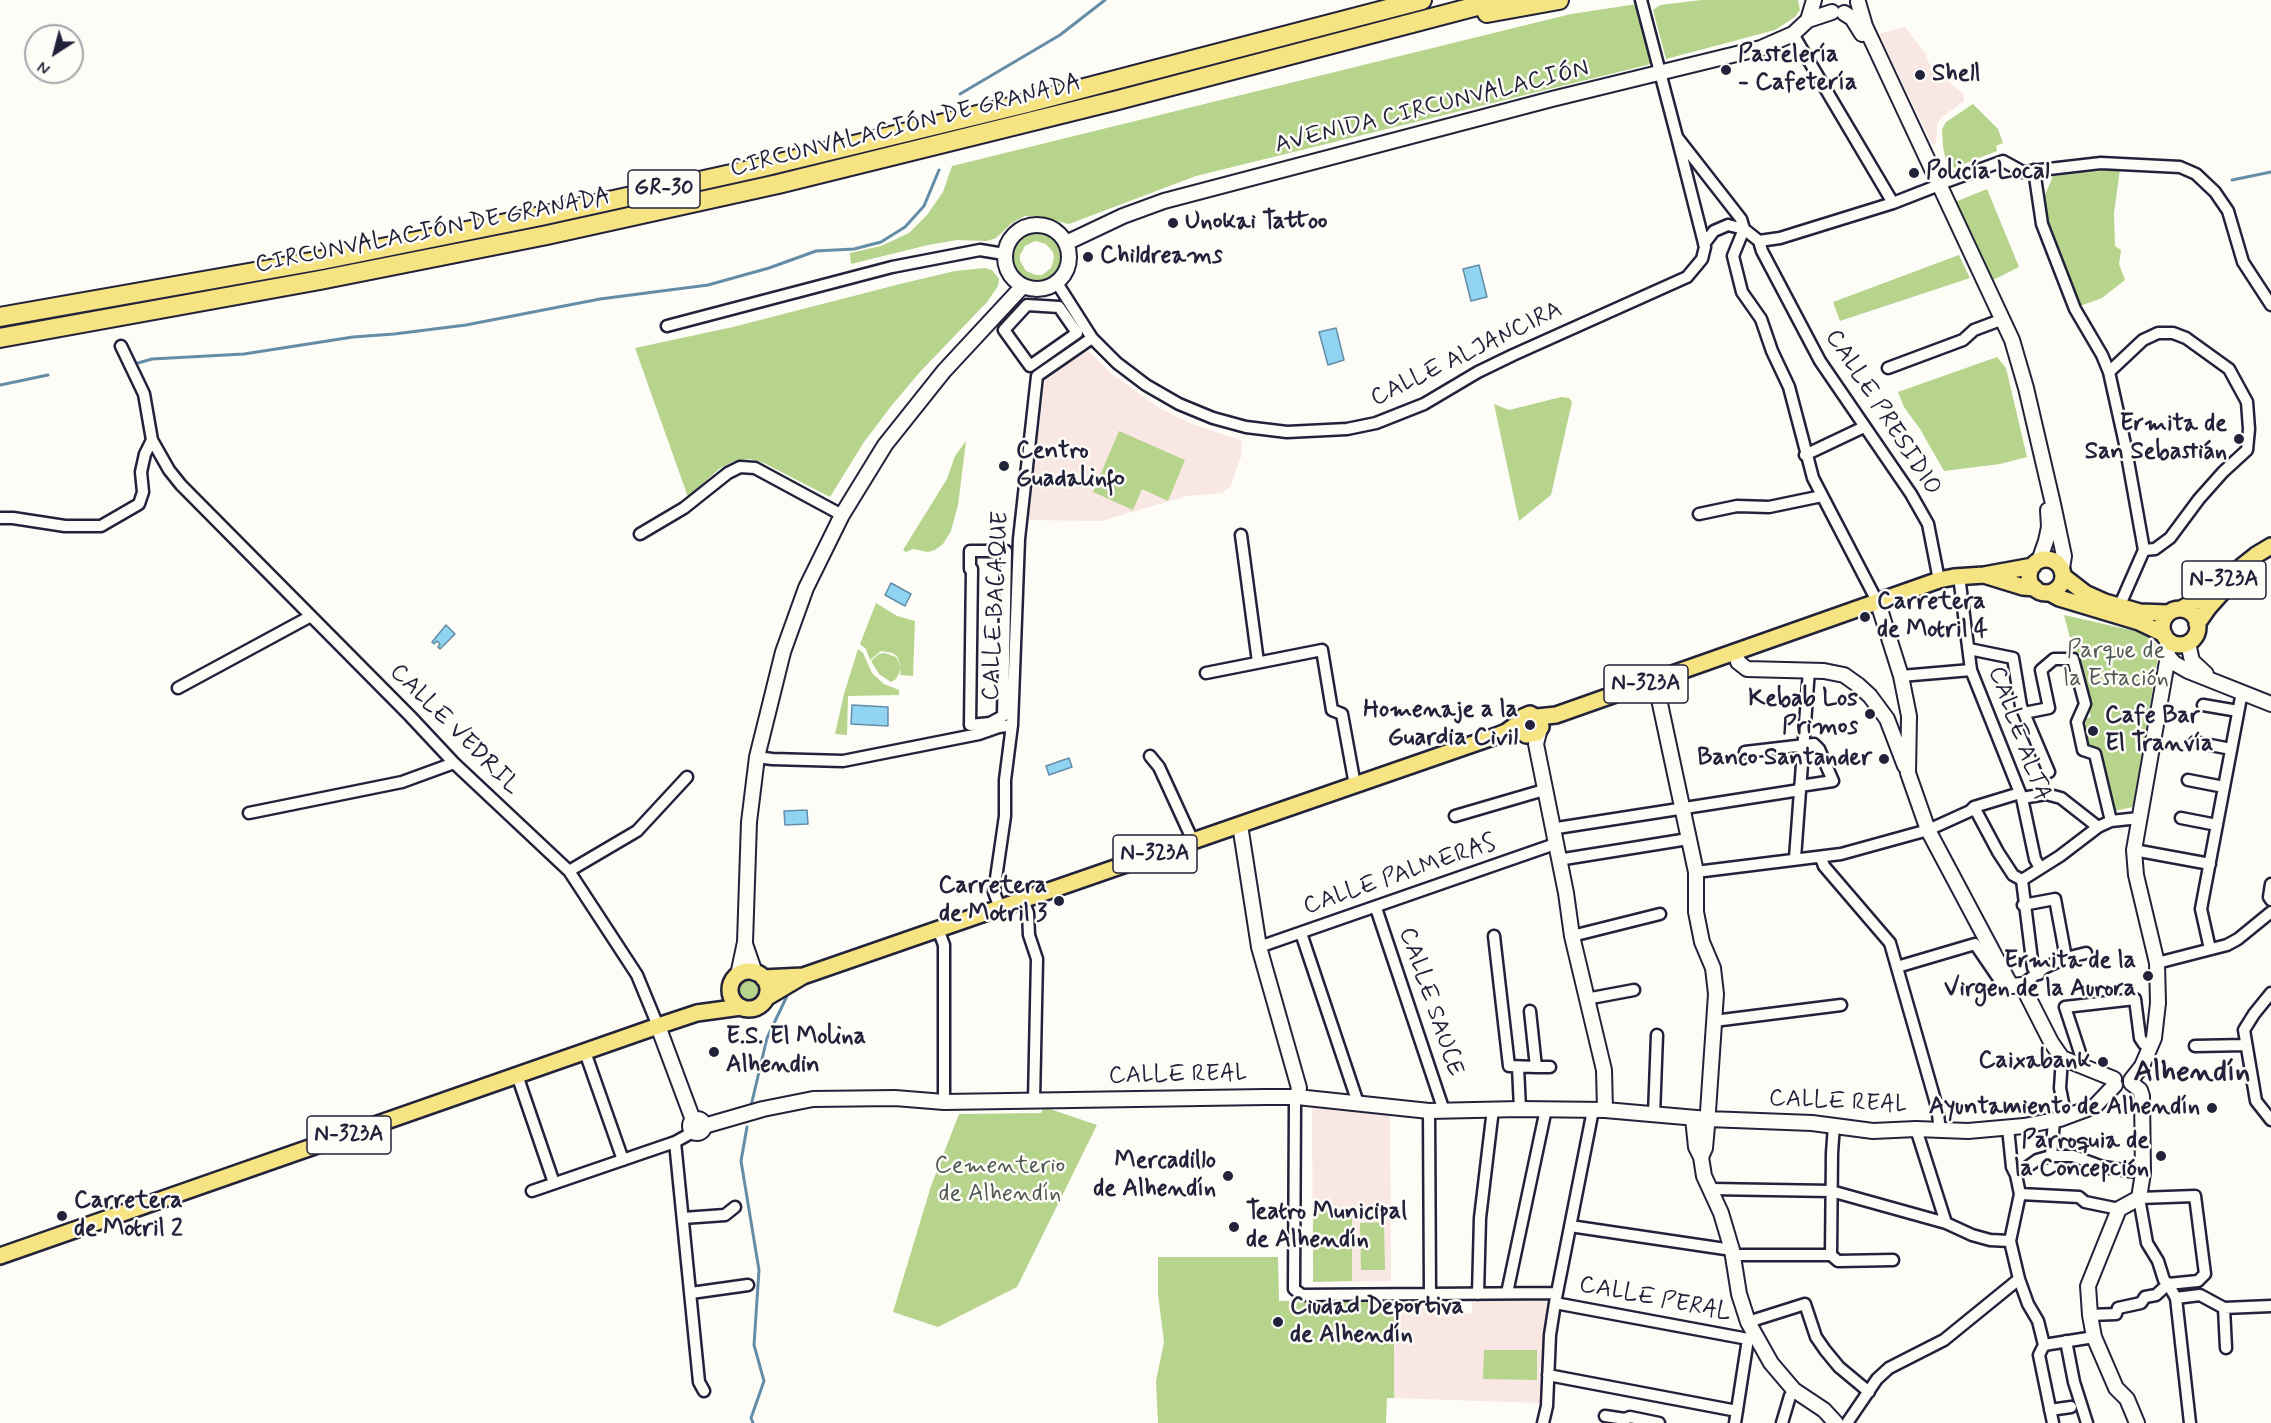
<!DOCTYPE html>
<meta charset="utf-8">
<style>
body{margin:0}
#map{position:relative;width:2271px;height:1423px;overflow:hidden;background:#fdfcf7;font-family:Mynerve,sans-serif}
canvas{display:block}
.north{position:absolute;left:24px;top:24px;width:60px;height:60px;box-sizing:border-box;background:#fdfcf7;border:2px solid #a5a5ac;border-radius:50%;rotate:216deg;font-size:16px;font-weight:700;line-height:24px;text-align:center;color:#22223b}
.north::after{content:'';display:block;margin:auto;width:21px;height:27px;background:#22223b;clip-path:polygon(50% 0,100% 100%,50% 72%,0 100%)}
</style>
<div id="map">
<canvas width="2271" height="1423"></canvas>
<div class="north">N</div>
</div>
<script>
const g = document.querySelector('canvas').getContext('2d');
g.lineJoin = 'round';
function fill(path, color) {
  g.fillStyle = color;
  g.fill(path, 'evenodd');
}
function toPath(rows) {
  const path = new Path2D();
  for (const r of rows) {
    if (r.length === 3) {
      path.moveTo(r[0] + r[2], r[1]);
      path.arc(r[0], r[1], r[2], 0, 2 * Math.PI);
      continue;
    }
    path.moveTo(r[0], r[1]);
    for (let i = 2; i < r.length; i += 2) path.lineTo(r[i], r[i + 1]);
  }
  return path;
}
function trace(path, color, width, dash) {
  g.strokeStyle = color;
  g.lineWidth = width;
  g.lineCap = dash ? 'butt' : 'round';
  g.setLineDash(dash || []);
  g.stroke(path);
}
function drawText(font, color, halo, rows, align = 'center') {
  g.font = font + ' Mynerve,sans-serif';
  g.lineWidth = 5;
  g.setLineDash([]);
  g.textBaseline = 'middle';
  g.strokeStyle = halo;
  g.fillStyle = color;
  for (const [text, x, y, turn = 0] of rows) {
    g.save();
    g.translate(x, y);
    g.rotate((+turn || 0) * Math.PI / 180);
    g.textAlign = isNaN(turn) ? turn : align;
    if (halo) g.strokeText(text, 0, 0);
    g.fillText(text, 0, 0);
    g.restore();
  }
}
const built = toPath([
 [1905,27,1926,54,1928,62,1964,95,1964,101,1941,118,1937,125,1936,143,1933,146,1879,34],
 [1088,350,1112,374,1158,407,1187,422,1242,441,1241,457,1230,487,1222,493,1187,496,1101,521,1028,520,1045,379],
 [1312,1104,1390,1115,1391,1281,1313,1282],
 [1547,1298,1541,1403,1394,1398,1394,1299,1442,1299,1443,1314,1472,1313,1472,1299]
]);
const green = toPath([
 [1702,0,1798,0,1800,10,1795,17,1775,30,1666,59,1653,10,1660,5],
 [1637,4,1651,64,1196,176,1069,224,1039,217,1025,216,1012,223,996,238,987,241,957,240,928,245,851,264,850,253,881,246,909,233,927,215,943,192,952,166,1571,14],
 [1973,104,1998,129,2003,143,1996,146,1997,151,1948,170,1943,147,1942,129,1946,122],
 [2120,169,2114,213,2115,246,2121,250,2119,264,2125,280,2102,298,2080,306,2045,222,2043,205,2045,195,2053,176],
 [1987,189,2019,267,1993,280,1955,202],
 [1034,233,1050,236,1060,248,1063,256,1058,272,1044,282,1027,281,1015,270,1013,262,1015,247,1026,235],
 [1035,241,1046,244,1053,252,1054,258,1051,268,1042,275,1036,275,1026,271,1020,261,1020,255,1025,246],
 [1959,255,1970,278,1840,321,1833,302],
 [985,268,992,270,999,279,998,286,987,302,919,373,892,405,864,442,830,497,764,463,750,459,734,461,719,469,688,497,635,348,733,327,900,284,955,271],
 [1997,357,2006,368,2027,457,2000,464,1944,471,1920,429,1904,407,1898,392],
 [1561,397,1569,398,1572,402,1551,495,1519,521,1494,404,1509,410],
 [1119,431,1185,460,1168,501,1142,489,1133,510,1093,492],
 [966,441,958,505,951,531,943,544,935,550,928,552,913,549,906,552,903,550,947,479,955,456],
 [876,603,897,616,915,621,913,676,900,675,901,669,896,679,891,682,879,674,871,661,879,654,885,653,896,657,901,667,897,656,892,653,881,651,870,660,866,649,860,644],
 [2064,615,2148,634,2154,641,2159,651,2133,807,2114,811,2098,748,2088,750,2081,720,2091,717],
 [858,649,863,653,872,673,884,684,899,690,899,695,848,696,847,735,835,734,844,694],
 [749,990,10],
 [1044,1107,1097,1125,1017,1287,938,1327,893,1312,931,1186,959,1114,1041,1113],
 [1313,1209,1352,1209,1352,1281,1313,1282],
 [1384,1222,1385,1270,1361,1270,1360,1223],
 [1158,1257,1278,1257,1279,1301,1394,1299,1394,1398,1387,1398,1386,1423,1158,1423,1156,1381,1164,1342,1158,1294],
 [1484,1350,1537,1350,1537,1380,1483,1379]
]);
const water = toPath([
 [1479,265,1487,297,1471,301,1463,269,1479,265],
 [1336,328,1344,360,1328,365,1319,332,1336,328],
 [891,583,911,594,905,606,885,595,891,583],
 [446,625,455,634,440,649,438,647,440,644,437,641,434,644,432,642,446,625],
 [852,705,888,707,888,726,851,724,852,705],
 [1069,758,1072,767,1049,775,1046,766,1069,758],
 [807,810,808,824,785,825,784,811,807,810]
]);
const stream = toPath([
 [960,94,1060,35,1105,0],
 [2232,180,2271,172],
 [138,363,152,359,244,354,353,337,394,334,466,325,600,299,708,285,769,268,816,251,854,249,881,242,905,227,924,206,939,170],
 [0,385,48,375],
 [751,1106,767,1038,787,996],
 [747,1127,741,1161,759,1270,754,1345,764,1381,751,1418,753,1423]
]);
const street = toPath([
 [1641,0,1677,137,1741,219,1744,229,1733,256,1742,292,1761,319,1772,351,1789,387,1813,478,1878,603],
 [1793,34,1893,203],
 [2034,170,2042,224,2075,309,2102,355,2109,372,2125,444,2144,550,2119,607],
 [1940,184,2003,161,2023,172,2101,163,2180,167,2196,174,2215,192,2228,211,2243,262,2271,305],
 [1728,225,1744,229,1759,241,1780,238,1893,203,1934,187],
 [1759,241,1762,251,1820,361,1911,494,1928,524,1939,580],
 [1704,244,1714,231,1728,225],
 [1057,283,1092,338,1117,363,1146,385,1179,404,1213,418,1246,427,1287,432,1347,429,1376,423,1424,404,1478,372,1513,355,1687,277,1702,259,1705,247,1677,137],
 [1027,305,1059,307,1077,333,1030,366,1004,330,1027,305],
 [667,326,892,267,980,250,1004,254],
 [121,346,144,394,152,440,169,470,181,485,410,716,454,763,569,871,637,975,658,1026],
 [1888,368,1963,340,1974,330,1998,321],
 [2109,372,2143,340,2158,333,2173,333,2186,338,2229,369,2247,402,2249,429,2247,450,2223,472,2199,499,2170,538,2155,549,2144,550],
 [1805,455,1864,427],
 [1699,514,1737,506,1769,507,1822,496],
 [0,518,13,518,65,526,101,526,139,504,143,492,141,472,145,454,152,440],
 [640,534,684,508,728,473,740,467,755,468,842,515],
 [1241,535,1258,662],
 [970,551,1006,551,1003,716,990,723,970,725,972,569,970,569,970,551],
 [1959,576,1971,670,2022,798,2035,859,2040,868],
 [1969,649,2013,658,2021,706,2049,772],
 [1206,673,1322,650,1332,710,1342,714,1355,785],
 [1901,676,1971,670],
 [178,688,311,616],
 [2203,705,2238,711],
 [2024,713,2049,708,2041,670,2054,659,2073,659,2085,704,2077,722,2083,750,2095,754,2111,821],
 [2195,742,2231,749],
 [1745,752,1814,744,1819,749,1833,781,1800,786],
 [1150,756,1159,767,1193,841],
 [757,757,772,759,843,761,979,734,999,727,1012,725],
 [2188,780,2224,787],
 [2022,798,2046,794,2061,798,2098,827],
 [1974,807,1998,852,2013,875,2022,880],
 [249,813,402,782,454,763],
 [1455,816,1544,790],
 [2181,818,2217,825],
 [1557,828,1800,790],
 [2134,850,2210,864],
 [1795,858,1809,670],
 [1821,858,1824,866,1890,943,1937,1107,1940,1130],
 [1564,859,1688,839],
 [569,871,637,831,687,777],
 [1696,872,1841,854,1928,830,1970,811,1974,807,2020,793],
 [2022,880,2060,856,2098,827,2111,821,2139,818],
 [2022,880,2033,968,2039,974],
 [2271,884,2269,897,2271,900],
 [1023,900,1028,913,1029,935,1037,959,1034,1100],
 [2023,905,2055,899,2066,958],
 [1000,908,994,892,1005,816,1005,780,1012,725,1019,539,1037,376,1092,338],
 [1376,908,1444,1111],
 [938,929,944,945,944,1102],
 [1301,933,1358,1103],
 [1494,936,1509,1066,1536,1067,1530,1011],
 [1572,936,1660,914],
 [1259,947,1555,844],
 [2210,949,2201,909,2242,692],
 [2157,963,2227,945,2238,939,2271,912],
 [1897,967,1975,944,2001,982,2011,986],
 [2022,985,2044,968,2066,958,2086,953],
 [2271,993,2254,1014,2244,1030,2256,1101,2271,1120],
 [1586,999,1634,990],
 [1714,1021,1841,1005],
 [2195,1046,2246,1045],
 [585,1052,623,1160],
 [2062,1058,2060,1088,2066,1118],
 [1518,1067,1520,1109],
 [1536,1067,1550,1067],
 [2085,1068,2065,1007,2135,999,2140,1038,2144,1044,2151,1046],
 [517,1075,554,1183],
 [1297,1097,1295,1103,1294,1289,1302,1295,1556,1293],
 [1429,1111,1430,1294],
 [1654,1115,1657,1035],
 [2008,1128,2012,1167,2016,1175,2020,1194,2010,1241,2019,1279,2028,1304,2038,1321,2044,1345,2039,1355,2053,1423],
 [1916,1129,1946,1223],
 [675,1142,699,1382,704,1391],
 [2051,1156,2054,1121],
 [2016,1175,2037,1160,2051,1156,2073,1156,2103,1167,2143,1173],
 [1711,1189,1831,1191,1946,1223,1972,1235,1990,1240,2010,1241],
 [532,1191,675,1142,693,1132],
 [2020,1194,2079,1197,2085,1202,2119,1209],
 [683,1218,725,1215,735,1207],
 [1570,1226,1732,1250],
 [1732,1255,1831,1255,1838,1261,1893,1260],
 [1831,1255,1832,1153,1834,1125],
 [691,1293,748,1285],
 [1507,1293,1546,1109],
 [1478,1294,1480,1218,1493,1109],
 [2176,1298,2200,1295,2224,1308,2271,1306],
 [1555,1303,1748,1339],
 [2224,1308,2226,1348],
 [2090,1315,2116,1314,2118,1308,2141,1303,2145,1297,2156,1295,2168,1284,2198,1281,2205,1274,2195,1196,2139,1198,2147,1243,2158,1261,2164,1280,2168,1284,2176,1298,2190,1423],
 [1748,1322,1805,1304,1816,1337,1825,1350,1839,1367,1869,1392],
 [2066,1341,2074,1382,2087,1423],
 [2044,1345,2094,1337],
 [1548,1375,1737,1411],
 [2050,1410,2071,1407],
 [1605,1416,1625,1419,1630,1417,1659,1423],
 [1543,1423,1547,1406,1550,1335,1555,1303,1593,1110],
 [1735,1423,1748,1339,1752,1336],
 [1782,1423,1790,1396,1794,1390],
 [1847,1423,1877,1379,1889,1368,1944,1340,2019,1279]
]);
const secondary = toPath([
 [1858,2,1865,26,2012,340,2026,388,2053,504,2064,556,2062,568],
 [1844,13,1852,18,1862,34],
 [1808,20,1814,0],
 [1037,257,32],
 [1066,243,1123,216,1164,201,1552,99,1761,48,1793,34,1808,20,1832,12],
 [2039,561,2046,541,2049,527,2048,510],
 [1878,603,1901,676,1909,716,1908,773,1928,830,2011,986,2022,985,2051,1042,2062,1058,2114,1079],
 [2188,643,2192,661,2206,674],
 [1736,652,1738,662,1747,669,1824,671,1844,675,1858,685,1870,696,1887,719,1905,766],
 [2168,656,2174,663,2188,671,2271,704],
 [1653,681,1659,699,1696,872,1696,912,1702,942,1713,968,1716,994,1707,1126,1705,1148,1701,1157],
 [1539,732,1536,744,1566,893,1572,936,1604,1070,1605,1110],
 [1240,825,1259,947,1299,1088,1297,1097],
 [745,944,755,973],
 [738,975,745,942,749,822,757,757,783,652,806,588,842,515,885,445,944,371,1022,287],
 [658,1026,693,1120],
 [2131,1080,2142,1066,2154,1038,2158,1003,2157,963,2136,875,2134,850,2168,656,2167,639],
 [2131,1083,2140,1090,2142,1096,2143,1173,2139,1198,2119,1209,2088,1286,2090,1315,2094,1337,2116,1388,2127,1399,2137,1423],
 [1693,1118,1696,1147,1701,1157,1704,1176,1721,1213,1732,1250,1739,1294,1748,1322,1771,1363,1794,1390,1824,1410,1836,1423],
 [697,1126,7],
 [704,1126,763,1109,813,1099,895,1098,944,1102,1265,1097,1297,1097,1429,1111,1520,1109,1605,1110,1708,1119,1812,1123,1873,1131,1916,1129,1968,1131,2024,1126,2060,1119,2095,1106,2115,1085]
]);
const primary = toPath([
 [2046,576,17],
 [1984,575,2023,587,2035,588],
 [2063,576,2085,593,2105,602,2140,612,2168,613],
 [2050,593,2059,598,2139,622,2164,634],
 [2181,609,2202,598,2256,555,2271,546],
 [2180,627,18],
 [2197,624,2209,607,2226,588],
 [1537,717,1556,715,1939,580,1954,577,1984,575,2033,566],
 [1506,732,1520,722,1523,717,1530,714,1539,719,1541,727,1537,733,1526,735,1521,730,1520,723],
 [749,990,19],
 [763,978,803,976],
 [766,998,803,976,1496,736,1506,732,1522,732],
 [0,1256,658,1026,697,1013,741,1007]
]);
const highway = toPath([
 [1487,13,1559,0],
 [0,317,322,260,541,216,763,167,1027,103,1422,0],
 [0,338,320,280,547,235,778,184,1118,100,1500,0]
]);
const markers = [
 [1726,70,6,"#22223b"],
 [1920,75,6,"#22223b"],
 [1914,173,6,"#22223b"],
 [1173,223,6,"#22223b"],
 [1088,257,6,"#22223b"],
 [2239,439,6,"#22223b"],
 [1004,466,6,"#22223b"],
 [1865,617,6,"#22223b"],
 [1870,714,6,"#22223b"],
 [1530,725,6,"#22223b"],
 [2093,731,6,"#22223b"],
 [1884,759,6,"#22223b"],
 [1059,901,6,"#22223b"],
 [2148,976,6,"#22223b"],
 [714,1052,6,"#22223b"],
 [2103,1062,6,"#22223b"],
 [2212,1108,6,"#22223b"],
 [2161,1156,6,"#22223b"],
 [1228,1176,6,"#22223b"],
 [62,1216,6,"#22223b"],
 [1234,1227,6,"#22223b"],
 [1278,1322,6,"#22223b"]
];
const shields = [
 [664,189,72],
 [2224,580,84],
 [1646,684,84],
 [1155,854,84],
 [349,1135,84]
];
const shieldNames = [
 ["GR-30",664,189],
 ["N-323A",2224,580],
 ["N-323A",1646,684],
 ["N-323A",1155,854],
 ["N-323A",349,1135]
];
const poiNames = [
 ["Pastelería",1738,56],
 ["- Cafetería",1738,84],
 ["Shell",1932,75],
 ["Policía Local",1926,173],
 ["Unokai Tattoo",1185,223],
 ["Childreams",1100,257],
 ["Ermita de",2227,425,"right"],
 ["San Sebastián",2227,453,"right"],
 ["Centro",1016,452],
 ["Guadalinfo",1016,480],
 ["Carretera",1877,603],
 ["de Motril 4",1877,631],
 ["Kebab Los",1858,700,"right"],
 ["Primos",1858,728,"right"],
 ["Homenaje a la",1518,711,"right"],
 ["Guardia Civil",1518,739,"right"],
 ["Cafe Bar",2105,717],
 ["El Tranvía",2105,745],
 ["Banco Santander",1872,759,"right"],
 ["Carretera",1047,887,"right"],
 ["de Motril 3",1047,915,"right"],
 ["Ermita de la",2136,962,"right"],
 ["Virgen de la Aurora",2136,990,"right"],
 ["E.S. El Molina",726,1038],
 ["Alhendin",726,1066],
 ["Caixabank",2091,1062,"right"],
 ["Ayuntamiento de Alhendín",2200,1108,"right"],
 ["Parroquia de",2149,1142,"right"],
 ["la Concepción",2149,1170,"right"],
 ["Mercadillo",1216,1162,"right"],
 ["de Alhendín",1216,1190,"right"],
 ["Carretera",74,1202],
 ["de Motril 2",74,1230],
 ["Teatro Municipal",1246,1213],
 ["de Alhendín",1246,1241],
 ["Ciudad Deportiva",1290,1308],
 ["de Alhendín",1290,1336]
];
const streetNames = [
 ["AVENIDA CIRCUNVALACIÓN",1432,108,-14],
 ["CIRCUNVALACIÓN DE GRANADA",906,127,-14],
 ["CIRCUNVALACIÓN DE GRANADA",433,232,-11],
 ["CALLE ALJANCIRA",1467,355,-26],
 ["CALLE PRESIDIO",1882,413,57],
 ["CALLE BACAQUE",997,606,-87],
 ["CALLE VEDRIL",454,730,45],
 ["CALLE ALTA",2018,734,70],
 ["CALLE PALMERAS",1400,876,-19],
 ["CALLE SAUCE",1430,1002,71],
 ["CALLE REAL",1178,1076,-1],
 ["CALLE REAL",1838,1103,3],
 ["CALLE PERAL",1655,1300,11]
];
const parkNames = [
 ["Parque de",2116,652],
 ["la Estación",2116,680],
 ["Cementerio",1000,1167],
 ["de Alhendín",1000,1195]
];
const districtNames = [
 ["Alhendín",2192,1074]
];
fill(built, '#f9e7e3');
fill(green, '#b7d48c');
fill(water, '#90d4f1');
trace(water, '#648da8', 1.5);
trace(stream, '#648da8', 3);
trace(street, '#22223b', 15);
trace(secondary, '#22223b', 18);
trace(primary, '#22223b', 20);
trace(highway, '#22223b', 22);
trace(street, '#fdfcf7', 10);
trace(secondary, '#fdfcf7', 14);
trace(primary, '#f6e381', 15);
trace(highway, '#f6e381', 18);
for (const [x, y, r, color] of markers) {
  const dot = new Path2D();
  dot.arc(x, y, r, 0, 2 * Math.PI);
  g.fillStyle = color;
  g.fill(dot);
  trace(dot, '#fdfcf7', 2);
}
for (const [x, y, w] of shields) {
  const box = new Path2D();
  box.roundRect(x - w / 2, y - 19, w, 38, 4.5);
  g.fillStyle = '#fdfcf7';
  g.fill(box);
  trace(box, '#22223b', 1.5);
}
drawText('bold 22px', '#22223b', null, shieldNames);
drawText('bold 24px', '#22223b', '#fdfcf7', poiNames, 'left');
drawText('24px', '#22223b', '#fdfcf7', streetNames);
drawText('24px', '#4f5753', '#fdfcf7', parkNames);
drawText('bold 30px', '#22223b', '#fdfcf7', districtNames);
</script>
